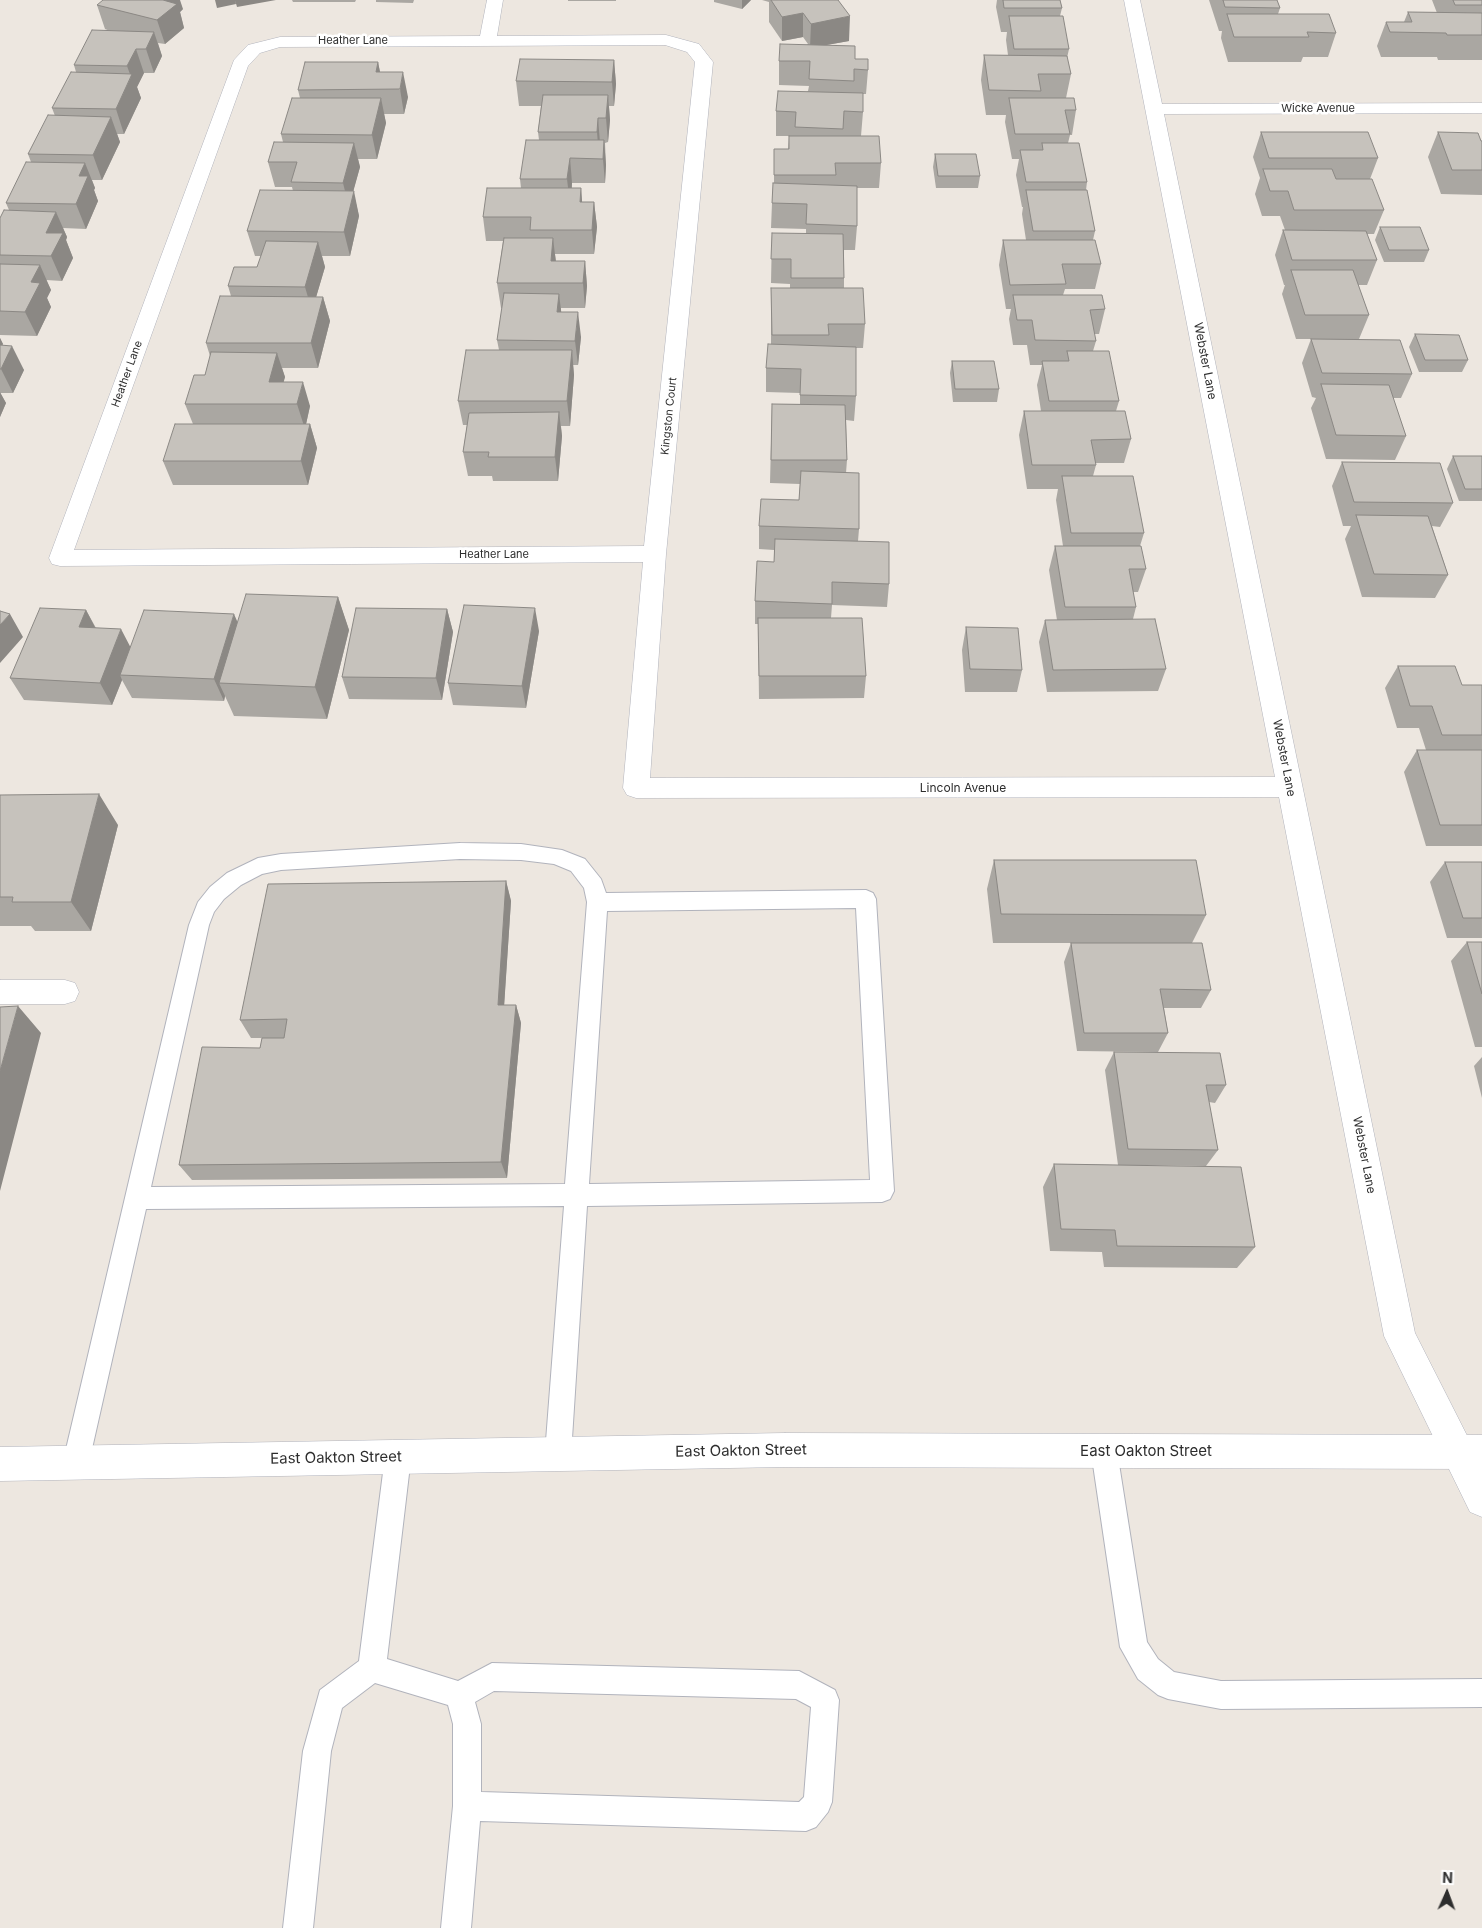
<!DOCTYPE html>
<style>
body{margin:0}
#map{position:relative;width:1482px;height:1928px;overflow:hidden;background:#ede7e0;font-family:Inter,sans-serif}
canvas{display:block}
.north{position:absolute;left:1422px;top:1868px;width:50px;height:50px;-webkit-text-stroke:4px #fff;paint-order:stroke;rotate:2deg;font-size:14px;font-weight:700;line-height:20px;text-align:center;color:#2d2d2d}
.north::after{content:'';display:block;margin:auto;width:18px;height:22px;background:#2d2d2d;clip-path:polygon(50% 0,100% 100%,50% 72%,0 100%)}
</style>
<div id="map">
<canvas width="1482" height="1928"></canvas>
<div class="north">N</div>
</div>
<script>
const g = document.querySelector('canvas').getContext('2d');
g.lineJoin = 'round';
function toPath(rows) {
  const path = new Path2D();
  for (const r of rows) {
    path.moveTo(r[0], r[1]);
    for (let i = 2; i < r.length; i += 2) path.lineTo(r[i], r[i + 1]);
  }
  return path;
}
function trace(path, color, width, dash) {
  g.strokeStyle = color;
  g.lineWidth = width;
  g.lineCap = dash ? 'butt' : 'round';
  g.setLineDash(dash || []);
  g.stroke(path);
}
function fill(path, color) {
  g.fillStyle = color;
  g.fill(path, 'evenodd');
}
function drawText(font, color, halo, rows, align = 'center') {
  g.font = font + ' Inter,sans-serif';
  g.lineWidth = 5;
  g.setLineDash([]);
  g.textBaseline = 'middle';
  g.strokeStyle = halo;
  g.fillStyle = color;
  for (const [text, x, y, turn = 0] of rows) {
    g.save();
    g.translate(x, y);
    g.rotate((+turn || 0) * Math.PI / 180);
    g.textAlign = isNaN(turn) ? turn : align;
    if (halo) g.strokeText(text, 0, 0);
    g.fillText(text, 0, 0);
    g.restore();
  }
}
const lane = toPath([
 [460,843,521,844,562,850,585,859,601,879,606,893,866,890,873,893,876,899,894,1191,890,1199,882,1202,587,1206,571,1454,567,1463,558,1467,549,1463,545,1454,564,1206,146,1209,89,1462,85,1471,76,1475,67,1471,63,1462,189,925,198,902,210,887,227,873,258,858,281,854,460,843],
 [460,859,521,860,554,864,571,871,584,888,587,902,565,1184,151,1187,209,925,214,912,224,899,241,885,262,874,281,870,460,859],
 [856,908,870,1180,589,1184,607,911,856,908],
 [1104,1438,1113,1442,1117,1451,1147,1642,1158,1659,1174,1672,1221,1681,1482,1679,1482,1707,1221,1709,1168,1699,1158,1695,1138,1679,1120,1647,1091,1451,1095,1442,1104,1438],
 [398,1444,407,1448,411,1457,387,1659,458,1681,492,1663,799,1671,835,1690,839,1700,832,1802,828,1812,816,1827,806,1831,480,1821,471,1928,441,1928,453,1806,453,1724,448,1705,375,1683,342,1708,331,1751,313,1928,283,1928,303,1751,320,1690,359,1661,385,1457,389,1448,398,1444],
 [494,1691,796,1699,811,1707,804,1797,799,1802,481,1792,481,1724,475,1702,494,1691]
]);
const street = toPath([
 [487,0,503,0,497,36,666,35,699,44,713,62,666,554,650,778,1275,777,1124,0,1140,0,1162,104,1482,103,1482,113,1164,114,1415,1333,1482,1465,1482,1517,1470,1512,1384,1336,1279,797,636,798,627,795,623,788,643,562,60,566,52,564,49,558,234,60,248,45,280,37,480,36,487,0],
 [665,45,687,52,695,62,644,546,74,550,248,66,260,53,280,47,665,45],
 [0,980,65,980,75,983,79,992,75,1001,65,1004,0,1004,0,980]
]);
const secondary = toPath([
 [785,1433,1482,1435,1482,1469,785,1467,0,1481,0,1447,785,1433]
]);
const wall = toPath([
 [292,0,356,0,355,2,293,2],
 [376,0,414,0,413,3,376,2],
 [568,0,616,0,616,1,568,1],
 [714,0,751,0,742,9,714,2],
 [762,0,838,0,849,41,826,45,855,59,868,70,866,94,863,94,863,112,861,136,881,163,879,188,857,188,857,226,855,250,844,250,844,288,865,324,863,348,856,348,856,396,854,421,846,420,847,460,846,473,859,529,858,541,889,584,887,607,832,605,831,618,866,676,864,698,759,699,758,624,755,624,755,601,774,562,774,550,759,549,759,526,799,500,800,484,770,483,772,404,800,404,800,393,766,392,766,368,771,344,771,288,790,288,790,284,771,283,772,233,806,234,806,229,771,228,772,203,774,183,774,149,788,149,789,136,776,136,776,111,808,91,809,86,779,85,779,61,808,44,803,37,782,41,769,22,769,2],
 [997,0,1060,0,1062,8,1060,16,1069,49,1067,58,1071,74,1066,98,1076,110,1072,135,1070,135,1068,143,1087,182,1086,190,1095,231,1093,240,1101,264,1095,289,1065,289,1063,295,1105,309,1099,334,1094,334,1096,341,1093,351,1119,401,1116,411,1131,439,1124,463,1095,463,1096,465,1093,476,1144,533,1140,546,1146,569,1138,592,1133,592,1136,607,1133,619,1166,669,1158,691,1047,692,1039,642,1045,620,1057,620,1049,570,1055,546,1063,546,1056,500,1058,489,1027,489,1019,435,1024,411,1041,411,1037,385,1042,365,1030,365,1027,345,1013,345,1009,319,1011,309,1006,309,999,265,1003,240,1026,240,1022,214,1023,207,1022,207,1016,175,1019,159,1012,159,1005,122,1006,115,986,115,981,80,984,55,1008,55,1006,40,1007,32,1001,32,996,7],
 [1209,0,1277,0,1280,8,1278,14,1336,33,1328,57,1303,57,1301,62,1228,62,1221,38,1222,31,1219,31],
 [1432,0,1482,0,1482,60,1438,60,1437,57,1381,57,1377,46,1386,22,1404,22,1408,12,1437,13],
 [97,5,183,9,180,12,184,28,165,44,158,43,162,56,154,73,144,73,137,87,141,98,124,134,117,134,120,142,102,180,92,180,95,188,94,190,98,201,86,229,63,228,67,237,66,240,73,258,62,281,46,280,51,290,47,298,51,307,37,336,0,335,0,218,9,210,6,203,31,162,28,154,55,116,52,108,76,72,74,65,110,31,105,29],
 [614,60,616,84,614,106,609,106,610,120,608,142,605,143,606,165,605,183,572,183,572,188,581,188,582,202,594,202,597,227,594,254,555,254,556,261,585,261,587,286,585,308,561,308,561,312,581,337,578,365,573,365,574,375,570,426,561,426,562,436,558,481,493,481,492,476,468,476,463,452,467,425,463,425,458,401,499,350,497,340,502,308,501,308,497,283,503,241,486,241,483,217,521,188,520,179,539,140,538,132,541,106,519,106,516,81],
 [378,62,380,72,408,97,404,114,384,114,386,123,377,159,358,159,360,167,353,191,359,216,350,256,322,256,325,267,316,297,323,297,330,321,318,368,282,368,285,377,283,382,310,406,306,424,310,424,317,448,308,485,173,485,163,461,193,424,185,404,205,375,210,356,206,343,231,296,228,286,257,267,261,256,255,256,247,231,293,191,292,187,275,187,268,162,283,142,281,134,300,98,298,90],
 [1261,132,1378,158,1370,179,1384,210,1374,234,1367,234,1377,260,1367,285,1358,285,1369,315,1359,339,1412,374,1401,398,1393,398,1406,436,1395,460,1326,459,1311,408,1316,398,1312,397,1302,363,1311,339,1296,339,1282,294,1285,285,1284,285,1275,255,1283,230,1285,230,1280,216,1262,216,1255,194,1260,178,1253,157],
 [1438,132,1482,141,1482,195,1441,194,1428,157],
 [935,154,980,176,978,188,936,188,933,167],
 [1380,227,1429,250,1424,262,1384,262,1375,240],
 [1415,334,1468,360,1462,372,1419,372,1409,347],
 [0,338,3,344,2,345,24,370,13,393,0,393,6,403,0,417],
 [952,361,999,389,997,402,953,402,950,373],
 [1453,456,1482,456,1482,501,1459,501,1447,469],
 [1342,462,1453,503,1440,527,1432,526,1448,575,1435,598,1362,597,1345,539,1351,526,1343,526,1332,486],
 [338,597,349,630,327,719,234,716,225,696,224,701,132,698,122,680,112,705,24,700,10,678,86,610,96,628,130,647,238,623],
 [447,609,453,632,442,700,349,699,342,677],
 [966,627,1022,670,1017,692,965,692,962,650],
 [539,631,526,708,453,705,448,683],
 [1398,666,1462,685,1482,685,1482,846,1426,846,1404,772,1417,750,1426,750,1419,728,1397,728,1385,688],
 [0,795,118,825,91,931,35,931,31,926,0,926],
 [994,860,1206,915,1192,943,1211,990,1201,1008,1164,1008,1168,1033,1158,1052,1077,1051,1064,962,1071,943,1109,943,993,943,987,889],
 [1445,862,1482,862,1482,938,1447,938,1430,882],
 [506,881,511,901,504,1005,516,1005,521,1023,507,1178,192,1180,179,1165,260,1048,262,1038,251,1038,240,1020],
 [1467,942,1482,942,1482,1047,1475,1047,1451,961],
 [1114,1052,1226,1085,1215,1103,1209,1102,1218,1150,1206,1166,1148,1165,1255,1247,1237,1268,1104,1267,1102,1252,1050,1251,1043,1187,1054,1164,1118,1165,1105,1070],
 [1482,1057,1482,1098,1474,1066]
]);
const shadedWall = toPath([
 [159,0,180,0,183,9,180,12,184,28,165,44,157,20],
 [215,0,235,0,236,4,217,8],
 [235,0,276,0,237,7],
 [742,0,751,0,742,9],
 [803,13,803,37,782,41,782,17],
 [850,16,849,41,810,48,811,24],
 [154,32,162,56,154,73,146,49],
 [136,49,144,73,137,87,141,98,124,134,116,109,131,77,127,66],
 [614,60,616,84,614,106,612,82],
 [378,62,383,87,376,72],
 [403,72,408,97,404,114,400,89],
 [608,95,610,120,608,142,606,118],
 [381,98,386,123,377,159,372,135],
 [111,117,120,142,102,180,93,155],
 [598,118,600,143,599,157,597,132],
 [604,140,606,165,605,183,603,159],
 [354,143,360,167,349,207,343,183],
 [570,158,572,183,570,204,567,179],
 [85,163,95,188,94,190,98,201,86,229,76,204,79,176],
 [581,188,583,213,580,202],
 [354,191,359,216,350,256,344,232],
 [594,202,597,227,594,254,592,230],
 [56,212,67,237,66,240,73,258,62,281,51,256,46,233],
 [553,238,556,263,551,261],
 [318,242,325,267,312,311,305,287],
 [585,261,587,286,585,308,583,283],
 [40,265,51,290,47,298,51,307,37,336,25,312,31,282],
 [559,294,562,318,557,312],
 [323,297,330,321,318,368,311,343],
 [578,312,581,337,578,365,575,341],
 [0,338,3,344,0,350],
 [12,346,24,370,13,393,1,369],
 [572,350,574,375,570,426,567,401],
 [277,353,285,377,278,404,269,382],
 [303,382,310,406,305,429,297,404],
 [0,392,6,403,0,417],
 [559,412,562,436,558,481,555,457],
 [310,424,317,448,308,485,301,461],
 [338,597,349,630,327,719,315,687],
 [535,608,539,631,526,708,522,686],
 [447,609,453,632,442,700,436,678],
 [86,610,98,633,79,627],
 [10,614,23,637,0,663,0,625],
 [234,614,244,637,219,683,225,696,224,701,214,679],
 [121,629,133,652,120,675,122,680,112,705,100,683],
 [99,794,118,825,91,931,71,902],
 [506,881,511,901,503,1023,498,1005],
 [516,1005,521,1023,507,1178,501,1162],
 [18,1006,41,1033,0,1191,0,1071]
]);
const building = toPath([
 [103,0,163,0,177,4,157,20,97,5,103,0],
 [771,0,838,0,850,16,811,24,803,13,782,17,771,0],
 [1003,0,1060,0,1062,8,1004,8,1003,0],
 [1223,0,1277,0,1280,8,1225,7,1223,0],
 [1453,0,1482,0,1482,5,1455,5,1453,0],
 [1408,12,1482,13,1482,35,1447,35,1446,33,1390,32,1386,22,1412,22,1408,12],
 [1227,14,1329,14,1336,33,1307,32,1309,37,1234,37,1227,14],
 [1009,16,1063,16,1069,49,1014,49,1009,16],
 [92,30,154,32,146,49,136,49,127,66,74,65,92,30],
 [780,44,855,46,855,59,868,59,868,70,854,69,854,81,809,79,810,61,779,61,780,44],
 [984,55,1067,56,1071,74,1038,74,1041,91,989,90,984,55],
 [520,59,614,60,612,82,516,81,520,59],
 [305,62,378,62,376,72,403,72,400,89,298,90,305,62],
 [71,72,132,74,116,109,52,108,71,72],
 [778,91,863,93,863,112,844,111,843,129,795,127,796,112,776,111,778,91],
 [543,95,608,95,606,118,598,118,597,132,538,132,543,95],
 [292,98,381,98,372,135,281,134,292,98],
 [1009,98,1074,98,1076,110,1065,110,1070,134,1015,134,1009,98],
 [48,115,111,117,93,155,28,154,48,115],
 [1261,132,1368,132,1378,158,1269,158,1261,132],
 [1438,132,1478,133,1481,141,1482,141,1482,170,1452,170,1438,132],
 [789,136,879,136,881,163,835,163,836,175,774,175,774,149,789,149,789,136],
 [526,140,604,140,603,159,570,158,567,179,520,179,526,140],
 [274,142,354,143,343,183,291,182,297,162,268,162,274,142],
 [1042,143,1079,143,1087,182,1026,182,1020,150,1043,150,1042,143],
 [935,154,976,154,980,176,938,176,935,154],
 [26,162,85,163,79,176,88,176,76,204,6,203,26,162],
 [1263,169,1332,169,1336,179,1372,179,1384,210,1294,210,1288,191,1270,191,1263,169],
 [773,183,857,186,857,226,806,224,807,204,772,203,773,183],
 [487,188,581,188,580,202,594,202,592,230,530,230,531,217,483,217,487,188],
 [260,190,354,191,344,232,247,231,260,190],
 [1026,190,1087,190,1095,231,1033,231,1026,190],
 [4,210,56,212,46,233,63,233,51,256,0,255,0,218,4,210],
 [1380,227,1420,227,1429,250,1389,250,1380,227],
 [1283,230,1366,231,1377,260,1292,260,1283,230],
 [772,233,843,234,844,278,791,278,791,259,771,259,772,233],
 [504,238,553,238,551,261,585,261,583,283,497,283,504,238],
 [1003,240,1095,240,1101,264,1062,264,1066,284,1010,285,1003,240],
 [266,241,318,242,305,287,228,286,234,267,257,267,266,241],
 [0,264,40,265,31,282,40,283,25,312,0,311,0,264],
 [1291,270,1353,270,1369,315,1305,315,1291,270],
 [771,288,863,288,865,324,828,324,829,335,772,335,771,288],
 [504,293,559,294,557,312,578,312,575,341,497,340,504,293],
 [1013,295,1102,295,1105,309,1090,310,1096,341,1035,340,1032,320,1017,320,1013,295],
 [220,296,323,297,311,343,206,343,220,296],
 [1415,334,1459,335,1468,360,1425,360,1415,334],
 [1311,339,1400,340,1412,374,1322,373,1311,339],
 [768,344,856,347,856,396,800,395,801,369,766,368,768,344],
 [0,345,12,346,1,369,0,369,0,345],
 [466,350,572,350,567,401,458,401,466,350],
 [1067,351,1109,351,1119,401,1049,401,1042,361,1069,361,1067,351],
 [211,352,277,353,269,382,303,382,297,404,185,404,194,375,205,375,211,352],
 [952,361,994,361,999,389,955,389,952,361],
 [1321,384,1389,385,1406,436,1336,435,1321,384],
 [772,404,845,405,847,460,771,460,772,404],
 [1024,411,1125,411,1131,439,1091,440,1096,465,1032,465,1024,411],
 [559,412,555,457,488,457,489,452,463,452,469,413,559,412],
 [175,424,310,424,301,461,163,461,175,424],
 [1453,456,1482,456,1482,489,1465,489,1453,456],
 [1342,462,1440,463,1453,503,1354,502,1342,462],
 [801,471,859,473,859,529,759,526,761,499,799,500,801,471],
 [1062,476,1133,476,1144,533,1071,533,1062,476],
 [1356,515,1428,516,1448,575,1374,574,1356,515],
 [775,539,889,542,889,584,832,582,832,604,755,601,757,561,774,562,775,539],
 [1055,546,1141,546,1146,569,1129,569,1136,607,1065,607,1055,546],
 [246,594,338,597,315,687,219,683,246,594],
 [464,605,535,608,522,686,448,683,464,605],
 [40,608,86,610,79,627,121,629,100,683,10,678,40,608],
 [356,608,447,609,436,678,342,677,356,608],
 [144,610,234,614,214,679,120,675,144,610],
 [0,611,10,614,0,625,0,611],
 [758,618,862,618,866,676,759,676,758,618],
 [1155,619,1166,669,1053,670,1045,620,1155,619],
 [966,627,1018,628,1022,670,970,669,966,627],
 [1398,666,1455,666,1462,685,1482,685,1482,735,1442,735,1432,706,1410,706,1398,666],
 [1417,750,1482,750,1482,825,1440,825,1417,750],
 [99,794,71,902,12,902,13,897,0,897,0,795,99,794],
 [994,860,1196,860,1206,915,1001,914,994,860],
 [1445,862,1482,862,1482,918,1463,918,1445,862],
 [506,881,498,1005,516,1005,501,1162,179,1165,202,1047,260,1048,262,1038,284,1038,287,1019,240,1020,268,884,506,881],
 [1467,942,1482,942,1482,994,1467,942],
 [1071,943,1202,943,1211,990,1160,989,1168,1033,1084,1033,1071,943],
 [18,1006,0,1071,0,1007,18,1006],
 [1114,1052,1220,1053,1226,1085,1206,1085,1218,1150,1128,1149,1114,1052],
 [1054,1164,1241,1167,1255,1247,1117,1246,1115,1230,1061,1229,1054,1164]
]);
const farStreetnames = [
 ["Heather Lane",353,41],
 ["Wicke Avenue",1318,109],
 ["Heather Lane",127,374,-70],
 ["Kingston Court",669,416,-84],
 ["Heather Lane",494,555]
];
const streetNames = [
 ["Webster Lane",1205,361,79],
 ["Webster Lane",1284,758,79],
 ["Lincoln Avenue",963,788],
 ["Webster Lane",1364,1155,79]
];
const nearStreetnames = [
 ["East Oakton Street",741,1451,-1],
 ["East Oakton Street",1146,1451],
 ["East Oakton Street",336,1458,-1]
];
trace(lane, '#b1b3bc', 2);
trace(street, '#b1b3bc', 1);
trace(secondary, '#b1b3bc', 1);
fill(lane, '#fff');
fill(street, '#fff');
fill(secondary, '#fff');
fill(wall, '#aaa7a2');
fill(shadedWall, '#8b8884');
fill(building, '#c6c2bc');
trace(building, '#8b8884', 1);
drawText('11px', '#2d2d2d', '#fff', farStreetnames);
drawText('12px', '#2d2d2d', '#fff', streetNames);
drawText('15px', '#2d2d2d', '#fff', nearStreetnames);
</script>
